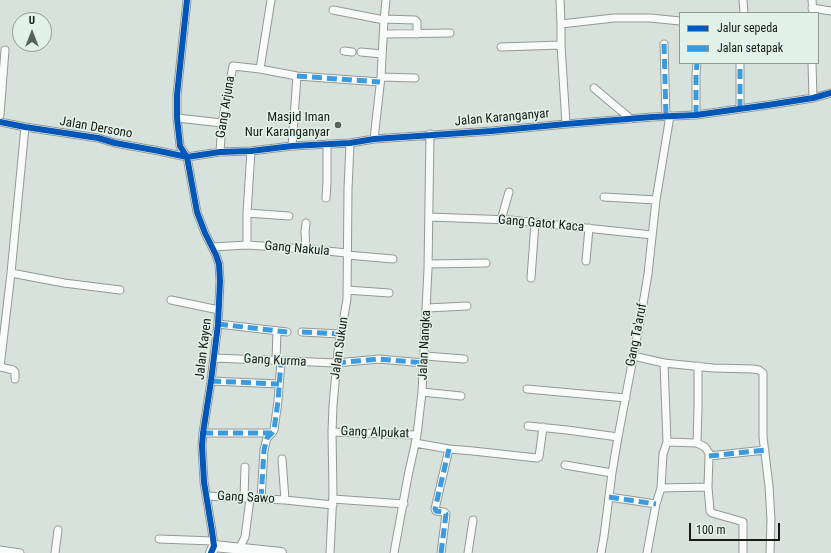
<!DOCTYPE html>
<style>
body{margin:0}
#map{position:relative;width:831px;height:553px;overflow:hidden;background:#d8e2dc;font-family:"Roboto Condensed",sans-serif}
canvas{display:block}
.legend{position:absolute;left:679px;top:12px;width:140px;height:52px;box-sizing:border-box;background:#e2f2e8;border:1px solid #909c94;margin:0;padding:5px 7px;list-style:none;font-size:12px;color:#151b17}
.legend li{display:flex;align-items:center;gap:8px;height:20px}
.legend b{width:20px;border:1px solid #909c94}
.north{position:absolute;left:12px;top:12px;width:40px;height:40px;box-sizing:border-box;background:#e2f2e8;border:1px solid #909c94;border-radius:50%;rotate:0deg;font-size:11px;font-weight:700;line-height:16px;text-align:center;color:#151b17}
.north::after{content:'';display:block;margin:auto;width:14px;height:18px;background:#59615c;clip-path:polygon(50% 0,100% 100%,50% 72%,0 100%)}
.scale{position:absolute;left:689px;top:523px;width:91px;height:18px;box-sizing:border-box;border:2px solid #151b17;border-top:0;padding-left:5px;font-size:12px;line-height:14px;white-space:nowrap;color:#151b17;-webkit-text-stroke:3px #e2f2e8;paint-order:stroke}
</style>
<div id="map">
<canvas width="831" height="553"></canvas>
<ul class="legend">
<li><b style="height:5px;background:#0057b8"></b>Jalur sepeda</li>
<li><b style="height:5px;background:#3b9bdf"></b>Jalan setapak</li>
</ul>
<div class="north">U</div>
<div class="scale">100 m</div>
</div>
<script>
const g = document.querySelector('canvas').getContext('2d');
g.lineJoin = 'round';
function toPath(rows) {
  const path = new Path2D();
  for (const r of rows) {
    path.moveTo(r[0], r[1]);
    for (let i = 2; i < r.length; i += 2) path.lineTo(r[i], r[i + 1]);
  }
  return path;
}
function trace(path, color, width, dash) {
  g.strokeStyle = color;
  g.lineWidth = width;
  g.lineCap = dash ? 'butt' : 'round';
  g.setLineDash(dash || []);
  g.stroke(path);
}
function drawText(font, color, halo, rows, align = 'center') {
  g.font = font + ' "Roboto Condensed",sans-serif';
  g.lineWidth = 3;
  g.setLineDash([]);
  g.textBaseline = 'middle';
  g.strokeStyle = halo;
  g.fillStyle = color;
  for (const [text, x, y, turn = 0] of rows) {
    g.save();
    g.translate(x, y);
    g.rotate((+turn || 0) * Math.PI / 180);
    g.textAlign = isNaN(turn) ? turn : align;
    if (halo) g.strokeText(text, 0, 0);
    g.fillText(text, 0, 0);
    g.restore();
  }
}
const street = toPath([
 [187,0,177,95,177,118,180,146,187,157,220,152,251,151,292,146,350,143,374,139,492,131,566,124,652,117,696,115,768,105,813,98,831,93],
 [271,0,260,69,297,76,292,146],
 [560,0,561,24,614,18,650,18,680,21],
 [743,0,744,13],
 [812,0,813,13],
 [812,8,831,11],
 [333,10,384,20],
 [384,19,415,20,417,22,417,34],
 [561,24,561,45,566,124],
 [384,34,450,33],
 [664,44,666,117],
 [501,47,561,45],
 [344,51,352,52],
 [361,52,382,54],
 [812,63,813,98],
 [297,76,380,82],
 [381,77,415,78],
 [594,88,607,99,631,119],
 [740,109,740,63],
 [0,115,5,50],
 [696,115,696,74,697,63],
 [177,118,222,123],
 [0,122,25,127,98,138,115,143,159,151,187,157,197,212,205,233,216,255,219,264,220,281,218,324,211,381,203,433,202,446,204,482,212,531,214,546],
 [374,139,381,77,384,20,386,0],
 [220,152,222,123,233,66,260,69],
 [604,197,656,200],
 [326,198,327,182,327,144],
 [247,213,289,216],
 [429,217,510,220,652,235],
 [501,220,509,192],
 [247,245,247,213,251,151],
 [212,247,247,245,306,249,347,253],
 [306,249,305,232,306,223],
 [347,255,393,259],
 [586,261,589,228],
 [428,264,486,263],
 [11,273,64,283,120,290],
 [531,278,535,223],
 [347,290,389,293],
 [171,300,219,310],
 [427,308,467,306],
 [218,324,287,332],
 [302,332,340,334],
 [425,356,464,359],
 [633,356,664,363,667,442,663,454,661,488,656,504,647,553],
 [214,358,336,363,379,359,424,363],
 [276,361,277,331],
 [664,363,713,368,753,369,759,370,763,373,763,437,769,486,771,520,770,553],
 [0,367,11,273,25,127],
 [0,367,13,370,15,372,15,379],
 [211,381,279,384],
 [527,389,626,398],
 [422,392,461,396],
 [528,426,567,430,618,437],
 [332,432,417,435],
 [203,433,272,433],
 [667,442,697,443,705,447,709,453,709,456,708,487,710,511,712,513,740,521,743,522,743,553],
 [415,443,449,449,473,451,537,458,539,457,543,427],
 [697,443,698,408,698,366],
 [709,456,765,450],
 [282,459,285,500],
 [565,465,612,473],
 [661,488,708,487],
 [206,496,285,500,333,505],
 [609,497,656,504],
 [244,498,245,467],
 [261,499,264,450,267,438,272,433,274,430,278,401,281,361],
 [333,499,404,504],
 [159,539,213,541],
 [239,549,245,537,250,499],
 [0,550,20,553],
 [55,553,58,530],
 [330,553,333,492,332,432,333,405,338,351,347,299,348,189,350,143],
 [394,553,408,476,417,435,422,392,428,269,430,134],
 [441,553,446,514,444,512,436,511,435,509,449,449],
 [468,553,473,520],
 [601,553,604,536,612,473,618,437,641,316,648,274,656,200,670,116]
]);
const secondary = toPath([
 [211,553,214,546,281,553]
]);
const quiet = toPath([
 [664,44,666,117],
 [297,76,380,82],
 [740,109,740,63],
 [696,115,696,74,697,63],
 [218,324,287,332],
 [302,332,340,334],
 [336,363,379,359,424,363],
 [211,381,279,384],
 [203,433,272,433],
 [709,456,765,450],
 [609,497,656,504],
 [261,499,264,450,267,438,272,433,274,430,278,401,281,361],
 [441,553,446,514,444,512,436,511,435,509,449,449]
]);
const cycleway = toPath([
 [187,0,177,95,177,118,180,146,187,157,220,152,251,151,292,146,350,143,374,139,492,131,566,124,652,117,696,115,768,105,813,98,831,93],
 [0,122,25,127,98,138,115,143,159,151,187,157,197,212,205,233,216,255,219,264,220,281,218,324,211,381,203,433,202,446,204,482,212,531,214,546,211,553]
]);
const markers = [
 [338,125,4,"#59615c"]
];
const streetNames = [
 ["Gang Arjuna",226,107,-81],
 ["Jalan Karanganyar",502,118,-5],
 ["Jalan Dersono",96,128,10],
 ["Gang Gatot Kaca",541,224,5],
 ["Gang Nakula",297,249,5],
 ["Gang Ta'aruf",637,335,-79],
 ["Jalan Nangka",425,345,-87],
 ["Jalan Sukun",340,348,-82],
 ["Jalan Kayen",204,349,-83],
 ["Gang Kurma",275,361,3],
 ["Gang Alpukat",375,433,2],
 ["Gang Sawo",246,498,3]
];
const poiNames = [
 ["Masjid Iman",330,118],
 ["Nur Karanganyar",330,133]
];
trace(street, '#929994', 9);
trace(secondary, '#929994', 12);
trace(street, '#f9fbfa', 7);
trace(secondary, '#f9fbfa', 10);
trace(quiet, '#3b9bdf', 5, [10, 5]);
trace(cycleway, '#0057b8', 6);
for (const [x, y, r, color] of markers) {
  const dot = new Path2D();
  dot.arc(x, y, r, 0, 2 * Math.PI);
  g.fillStyle = color;
  g.fill(dot);
  trace(dot, '#e2f2e8', 1.5);
}
drawText('13px', '#151b17', '#e2f2e8', streetNames);
drawText('13px', '#151b17', '#e2f2e8', poiNames, 'right');
</script>
